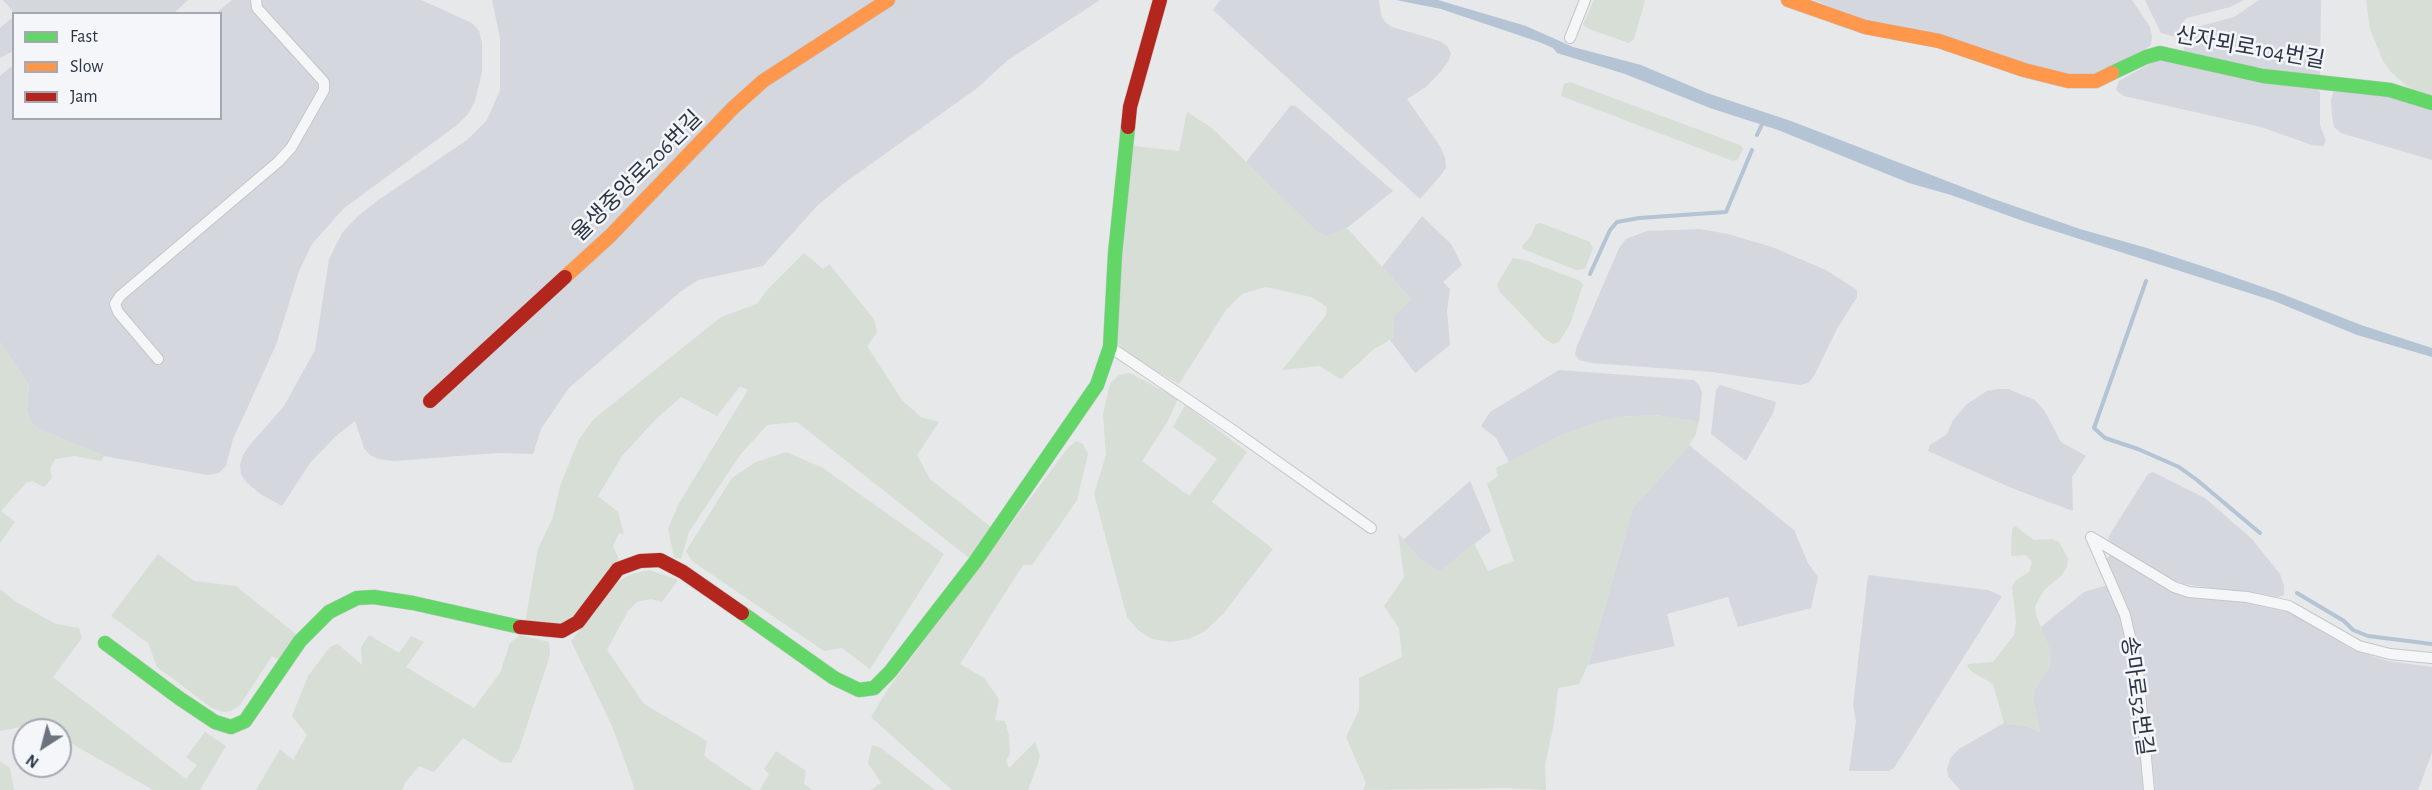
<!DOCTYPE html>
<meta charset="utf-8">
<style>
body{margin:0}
#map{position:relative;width:2432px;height:790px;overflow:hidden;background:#e6e8ea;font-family:"Alegreya Sans",sans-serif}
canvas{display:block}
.legend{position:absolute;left:12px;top:12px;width:210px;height:108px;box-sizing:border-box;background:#f4f6f9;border:2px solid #a4a8b1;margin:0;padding:8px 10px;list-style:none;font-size:18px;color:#2b3445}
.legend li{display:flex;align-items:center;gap:12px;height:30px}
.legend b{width:30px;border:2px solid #a4a8b1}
.north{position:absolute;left:12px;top:718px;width:60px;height:60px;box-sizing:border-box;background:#f4f6f9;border:2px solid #a4a8b1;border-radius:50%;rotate:216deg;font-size:16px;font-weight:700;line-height:24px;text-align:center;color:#2b3445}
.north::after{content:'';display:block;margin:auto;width:21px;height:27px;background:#6c737f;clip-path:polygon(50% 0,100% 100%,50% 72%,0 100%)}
</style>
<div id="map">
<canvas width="2432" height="790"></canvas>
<ul class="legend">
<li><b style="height:8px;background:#63d668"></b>Fast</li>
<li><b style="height:8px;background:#ff974d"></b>Slow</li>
<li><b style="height:8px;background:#b3261e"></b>Jam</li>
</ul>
<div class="north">N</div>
</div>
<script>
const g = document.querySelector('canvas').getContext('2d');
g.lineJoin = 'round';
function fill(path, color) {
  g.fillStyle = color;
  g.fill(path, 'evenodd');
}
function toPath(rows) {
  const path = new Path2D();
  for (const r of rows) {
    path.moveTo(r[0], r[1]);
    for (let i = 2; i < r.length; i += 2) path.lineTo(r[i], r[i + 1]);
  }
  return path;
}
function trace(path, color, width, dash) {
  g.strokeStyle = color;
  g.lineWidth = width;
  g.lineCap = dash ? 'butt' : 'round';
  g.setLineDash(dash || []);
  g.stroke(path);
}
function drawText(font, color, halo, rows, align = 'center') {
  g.font = font + ' "Alegreya Sans","Noto Sans KR",sans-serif';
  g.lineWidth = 5;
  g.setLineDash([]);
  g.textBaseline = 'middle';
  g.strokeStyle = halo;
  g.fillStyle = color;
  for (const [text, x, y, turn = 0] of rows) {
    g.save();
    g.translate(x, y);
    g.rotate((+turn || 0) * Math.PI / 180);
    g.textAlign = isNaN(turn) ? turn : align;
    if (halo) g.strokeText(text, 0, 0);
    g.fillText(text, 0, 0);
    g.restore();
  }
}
const built = toPath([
 [3,0,188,0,173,14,14,13],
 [232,0,421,0,472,23,479,31,482,43,482,72,475,101,468,114,457,125,343,209,312,244,299,271,276,345,233,439,226,466,219,473,207,475,104,456,37,428,30,421,27,410,29,385,0,342,0,76,13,65,14,118,220,118,220,14,216,13],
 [492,0,1100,0,1008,60,976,89,843,184,817,206,763,266,698,280,680,292,569,388,541,429,533,454,498,453,394,461,378,459,370,455,364,448,355,421,336,436,310,463,282,506,262,495,247,483,241,474,240,465,243,455,249,446,284,406,315,350,329,259,342,233,358,216,377,201,467,140,487,120,500,90,500,38],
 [1220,0,1379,0,1381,15,1385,22,1392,27,1440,41,1447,46,1451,53,1449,60,1442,70,1426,87,1407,99,1440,146,1445,158,1446,168,1441,175,1420,199,1213,10],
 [1813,0,2132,0,2150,27,2152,36,2151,45,2144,50,2095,76,2069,76,1866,20],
 [2145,0,2244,0,2230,7,2187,18,2182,23,2176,37,2161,33],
 [2259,0,2321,0,2320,78,2185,55,2183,40,2187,33,2193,28,2234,17],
 [13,17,13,51,0,58,0,28],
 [2157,60,2314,88,2320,92,2320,125,2326,141,2323,146,2312,145,2261,127,2124,96,2118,92,2116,89,2119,81],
 [2334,90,2371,92,2432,108,2432,160,2341,133,2334,127,2332,116,2331,100],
 [1291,105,1297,107,1393,191,1347,228,1327,236,1318,233,1246,162],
 [1422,216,1451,244,1462,265,1443,282,1450,289,1447,311,1450,345,1415,373,1390,340,1393,338,1394,316,1411,299,1382,267],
 [1700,229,1728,234,1772,247,1826,270,1857,290,1857,297,1837,329,1814,376,1808,383,1800,385,1712,372,1592,363,1579,360,1575,354,1577,346,1619,248,1626,239,1647,231],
 [1559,370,1694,380,1699,385,1702,393,1699,422,1655,415,1618,417,1586,426,1562,435,1509,462,1496,438,1481,426,1490,412],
 [1720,385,1776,402,1773,413,1746,461,1711,434,1716,390],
 [1998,389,2008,389,2035,400,2044,410,2061,442,2086,456,2072,477,2073,511,2014,489,1928,451,1930,445,1947,434,1953,420,1967,404,1987,391],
 [1689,445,1794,530,1808,563,1818,577,1811,608,1738,627,1728,597,1667,614,1675,646,1588,665,1633,508],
 [2153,472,2205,498,2252,539,2280,574,2284,586,2284,595,2276,598,2185,584,2171,580,2111,543,2108,539,2110,534,2148,474],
 [1470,481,1491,531,1439,572,1418,557,1403,540],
 [2111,555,2171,592,2190,598,2247,601,2276,607,2290,612,2353,650,2388,661,2432,667,2432,753,2418,790,2155,790,2143,671,2123,595,2106,559],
 [1868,575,1988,590,2002,596,1894,768,1888,771,1849,771,1856,721,1853,705],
 [2108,585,2119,612,2135,677,2145,790,1960,790,1948,776,1947,769,1951,757,1959,749,2004,723,2027,726,2040,732,2033,700,2034,690,2049,668,2050,651,2041,627,2084,592]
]);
const green = toPath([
 [1594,0,1645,0,1634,39,1629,43,1589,29,1583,25],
 [2366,0,2432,0,2432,97,2408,87,2391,72,2383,61,2370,29],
 [1570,82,1740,145,1743,149,1738,159,1733,161,1561,96,1564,84],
 [1187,112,1212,128,1318,233,1327,236,1347,228,1411,299,1394,316,1393,338,1374,349,1341,379,1319,366,1282,370,1326,315,1327,307,1311,297,1266,287,1242,294,1226,310,1179,384,1126,354,1116,340,1116,316,1133,146,1179,151],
 [1541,223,1590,242,1593,248,1585,269,1576,270,1523,249,1522,246,1531,236,1536,224],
 [804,253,823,269,829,264,874,319,877,333,867,346,902,400,921,417,939,422,917,455,930,479,991,527,969,558,797,422,767,425,740,455,689,532,681,559,674,557,668,529,678,505,748,390,740,386,717,416,681,397,655,420,622,456,598,496,618,512,624,534,619,533,613,546,619,559,581,611,562,628,525,622,538,549,553,517,560,486,579,439,594,419,721,317,757,304,768,289],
 [1513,258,1525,260,1578,280,1583,284,1570,324,1559,342,1553,344,1545,339,1500,292,1497,284],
 [0,342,29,385,27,410,30,421,37,428,104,456,101,461,75,456,55,459,50,469,52,478,44,487,32,481,26,483,1,511,15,522,0,543],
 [1130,373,1178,399,1168,421,1142,461,1189,496,1217,459,1173,427,1185,405,1247,452,1212,502,1273,549,1223,614,1204,632,1189,639,1170,642,1152,639,1138,630,1127,617,1094,494,1106,455,1103,414,1110,384,1119,375],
 [1655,415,1699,422,1695,436,1689,445,1633,508,1588,665,1579,684,1558,688,1554,723,1545,765,1546,790,1506,788,1363,790,1366,783,1346,737,1359,710,1359,678,1402,657,1399,628,1384,606,1404,577,1398,533,1418,557,1439,572,1474,543,1488,571,1514,561,1487,484,1498,476,1496,468,1562,435,1586,426,1618,417],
 [1076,441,1083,444,1088,454,1077,500,1032,565,1023,565,960,664,984,678,999,699,995,720,1005,721,1009,736,1010,754,1006,761,1009,768,1035,742,1040,756,1037,766,1028,790,952,790,871,717,888,689,1067,449],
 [786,452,823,468,944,554,870,669,842,648,824,651,692,561,686,551,732,478,754,463],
 [2015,526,2034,540,2051,539,2059,542,2068,558,2067,567,2062,575,2044,590,2035,606,2036,615,2051,651,2051,659,2049,668,2034,690,2033,700,2040,732,2027,726,2004,723,1993,684,1972,672,1967,666,1969,664,1993,662,2014,635,2016,622,2012,586,2016,580,2029,572,2032,562,2026,555,2011,556,2012,532,2013,527],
 [158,554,194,581,236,586,296,634,280,660,272,656,240,705,231,711,223,712,212,708,157,667,148,643,111,616],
 [649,570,678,580,662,602,651,599,637,602,628,611,607,650,644,704,707,741,704,756,753,790,635,790,613,728,571,641,617,582,632,574],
 [0,589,16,602,56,624,79,628,82,638,53,677,186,779,197,765,186,757,205,732,226,746,200,790,153,790,60,737,60,730,43,730,30,725,0,731],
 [369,635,399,653,411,636,424,642,406,667,474,708,500,673,510,643,520,635,549,642,550,655,519,749,511,763,501,762,463,738,434,772,419,766,405,783,402,790,256,790,280,749,293,760,307,735,292,716,308,676,330,647,338,644,362,665,361,647],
 [872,745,881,748,935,790,871,790,881,783,868,763],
 [776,751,806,771,804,784,812,790,760,790,769,774,764,769],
 [0,761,10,768,14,790,0,790]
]);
const water = toPath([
 [1396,0,1438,0,1526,26,1573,47,1641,65,1707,93,1791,121,1991,198,2080,229,2147,248,2208,268,2277,292,2361,325,2432,348,2432,357,2357,335,2274,301,2023,221,1951,195,1909,183,1778,130,1710,108,1625,74,1557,53,1553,48,1539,42,1441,9]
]);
const stream = toPath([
 [1757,135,1763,122],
 [1590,274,1610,230,1617,222,1639,218,1726,212,1752,150],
 [2146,281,2094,428,2105,438,2138,449,2179,467,2197,480,2260,533],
 [2297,593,2344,621,2353,630,2368,636,2432,644]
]);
const street = toPath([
 [1570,38,1585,0],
 [1110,347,1234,431,1371,528],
 [158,359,118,312,115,304,120,296,278,162,291,148,324,90,324,82,257,8,256,0],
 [2091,537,2174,587,2189,592,2247,597,2289,606,2359,646,2390,654,2432,658],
 [2091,537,2125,615,2138,672,2149,790]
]);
const fast = toPath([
 [2112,73,2146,57,2160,53,2263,76,2390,90,2432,103],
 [742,613,834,678,859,690,874,688,890,672,975,562,1097,385,1110,347,1115,254,1128,127],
 [105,643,179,698,215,722,231,727,245,721,300,641,329,612,357,598,374,597,413,603,520,627]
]);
const slow = toPath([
 [1788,0,1865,27,1939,41,2024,70,2068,81,2096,81,2112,73],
 [565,277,610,236,733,108,763,81,888,0]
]);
const jam = toPath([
 [1128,127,1130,107,1160,0],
 [430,401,565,277],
 [520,627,562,631,578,622,618,569,640,561,660,560,683,572,742,613]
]);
const streetNames = [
 ["산자뫼로104번길",2250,48,10],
 ["율생중앙로206번길",637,176,-45],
 ["송마로52번길",2137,696,82]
];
fill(built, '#d4d7dd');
fill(green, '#d6ded6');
fill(water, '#b4c4d5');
trace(stream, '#b4c4d5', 4);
trace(street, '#c4c6c8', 12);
trace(fast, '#c4c6c8', 15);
trace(slow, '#c4c6c8', 15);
trace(jam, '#c4c6c8', 15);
trace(street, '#f5f6f7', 10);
trace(fast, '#63d668', 14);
trace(slow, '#ff974d', 14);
trace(jam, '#b3261e', 14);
drawText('22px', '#2b3445', '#f4f6f9', streetNames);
</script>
